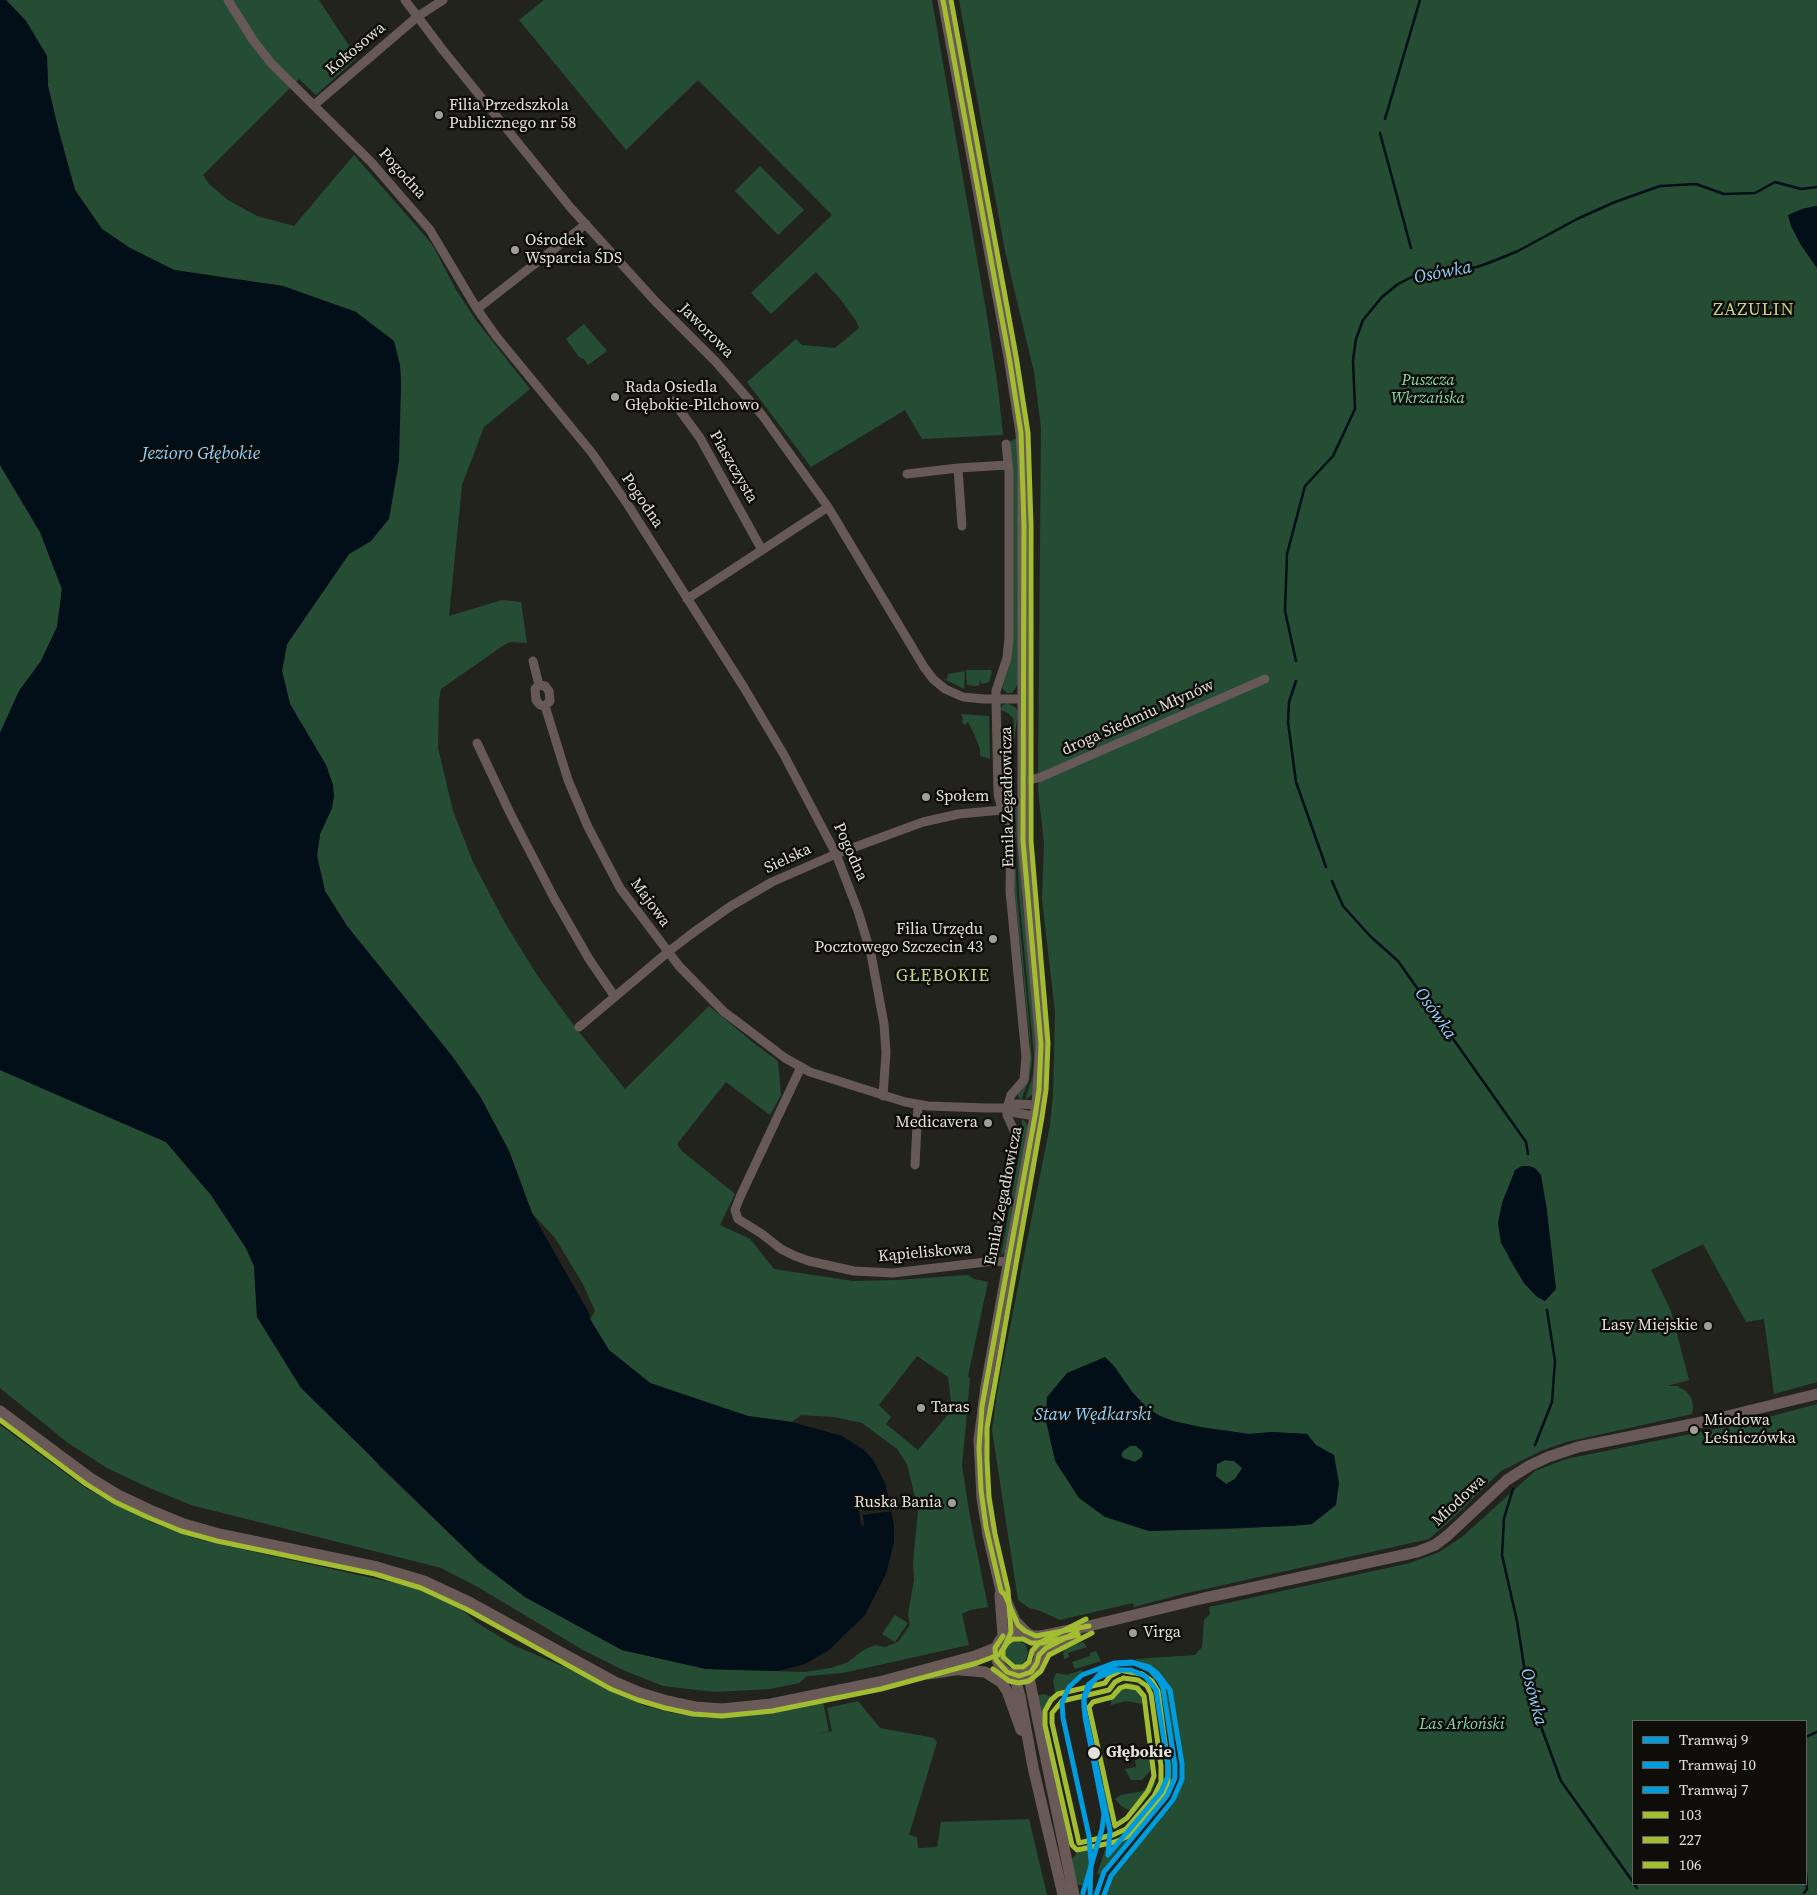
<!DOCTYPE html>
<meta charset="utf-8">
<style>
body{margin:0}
#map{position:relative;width:1817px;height:1895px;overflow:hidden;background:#23231e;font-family:"Source Serif 4",serif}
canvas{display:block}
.legend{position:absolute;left:1632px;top:1720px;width:175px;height:165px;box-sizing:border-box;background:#0e0d09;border:1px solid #63625d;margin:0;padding:6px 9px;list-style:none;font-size:15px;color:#e2e1db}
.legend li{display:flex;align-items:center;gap:10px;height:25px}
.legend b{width:25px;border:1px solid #63625d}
</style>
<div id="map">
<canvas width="1817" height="1895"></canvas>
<ul class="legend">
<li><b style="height:6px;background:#009cdd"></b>Tramwaj 9</li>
<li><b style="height:6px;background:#009cdd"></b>Tramwaj 10</li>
<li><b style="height:6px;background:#009cdd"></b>Tramwaj 7</li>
<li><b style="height:6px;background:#a2bd31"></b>103</li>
<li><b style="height:6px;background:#a2bd31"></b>227</li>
<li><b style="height:6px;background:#a2bd31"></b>106</li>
</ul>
</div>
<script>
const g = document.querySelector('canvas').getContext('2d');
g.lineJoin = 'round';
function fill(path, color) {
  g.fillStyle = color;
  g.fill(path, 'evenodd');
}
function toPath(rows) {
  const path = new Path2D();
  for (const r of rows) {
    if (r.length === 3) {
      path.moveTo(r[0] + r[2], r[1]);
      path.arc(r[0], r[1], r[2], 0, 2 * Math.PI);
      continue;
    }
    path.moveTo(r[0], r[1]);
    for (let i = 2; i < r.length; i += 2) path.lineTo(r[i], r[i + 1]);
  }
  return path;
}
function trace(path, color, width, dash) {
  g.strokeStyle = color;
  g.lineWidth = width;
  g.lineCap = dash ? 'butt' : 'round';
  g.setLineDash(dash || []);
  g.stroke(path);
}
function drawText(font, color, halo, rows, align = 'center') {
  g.font = font + ' "Source Serif 4",serif';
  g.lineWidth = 5;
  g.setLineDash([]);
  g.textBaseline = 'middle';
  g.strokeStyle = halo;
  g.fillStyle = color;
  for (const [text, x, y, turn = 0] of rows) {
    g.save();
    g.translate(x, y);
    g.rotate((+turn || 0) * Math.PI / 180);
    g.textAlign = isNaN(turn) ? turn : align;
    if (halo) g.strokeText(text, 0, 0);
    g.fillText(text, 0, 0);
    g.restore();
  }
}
const green = toPath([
 [6,0,319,0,357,58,316,95,299,79,203,175,209,184,228,200,257,216,294,226,354,155,432,244,455,288,475,319,530,389,484,427,462,485,449,616,502,600,521,602,527,643,510,642,504,645,441,689,439,699,438,748,453,811,473,862,505,923,537,975,575,1027,625,1089,709,1006,755,1044,778,1061,781,1095,770,1115,726,1082,677,1144,682,1151,735,1194,720,1225,750,1239,774,1269,853,1281,897,1280,968,1275,974,1279,988,1282,968,1376,970,1379,962,1466,970,1517,988,1607,970,1610,962,1614,969,1645,843,1673,807,1676,799,1683,770,1689,715,1692,663,1686,623,1670,583,1650,476,1586,441,1568,191,1505,145,1486,107,1468,68,1443,0,1388,0,1070,166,1142,211,1195,246,1248,254,1266,257,1317,380,1467,479,1562,525,1597,622,1650,706,1669,804,1672,831,1668,848,1662,862,1651,870,1647,876,1645,885,1647,898,1642,910,1625,908,1614,914,1580,913,1564,918,1510,907,1464,897,1449,862,1423,834,1417,801,1415,792,1422,748,1416,719,1408,650,1383,609,1350,590,1319,595,1311,583,1284,555,1238,532,1213,509,1151,481,1098,452,1056,347,926,325,891,317,856,320,834,332,808,333,785,326,765,290,704,282,671,287,644,349,554,371,541,399,420,401,384,400,365,369,323,356,312,283,286,174,270,130,248,102,229,75,190,59,132,48,86,47,56,26,21],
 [917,1356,948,1377,952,1410,918,1450,886,1424,891,1417,879,1405],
 [544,0,932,0,987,316,998,388,1003,435,922,439,905,410,811,467,747,382,796,339,802,345,835,348,859,328,856,321,841,300,816,272,771,314,751,293,832,215,698,80,626,150,519,20],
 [959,0,1817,0,1817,206,1815,206,1791,226,1801,245,1817,268,1817,1382,1774,1394,1764,1319,1746,1322,1703,1244,1651,1270,1671,1311,1689,1380,1667,1386,1677,1386,1686,1391,1692,1399,1693,1407,1692,1414,1566,1442,1541,1451,1501,1471,1451,1520,1429,1539,1183,1594,1134,1607,1133,1603,1060,1620,1038,1610,1029,1608,1018,1600,992,1430,997,1393,1050,1125,1053,1096,1055,1012,1042,899,1044,843,1038,790,1041,428,1034,372,1005,251],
 [1546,1204,1556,1289,1537,1296,1524,1283,1508,1257],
 [1067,1373,1133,1393,1146,1407,1158,1415,1173,1421,1200,1427,1249,1434,1271,1432,1307,1434,1316,1445,1312,1524,1232,1529,1149,1531],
 [760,166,804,210,778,235,735,191],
 [584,324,607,351,588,365,584,359,579,357,566,339],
 [1017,438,1019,466,1018,684,1012,693,1007,693,1002,688,1011,660,1009,442],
 [0,465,40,532,62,589,57,627,41,661,19,691,0,733],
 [966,670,991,670,992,672,989,682,982,684,979,679,980,685,976,686,967,685],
 [965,671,964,689,944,679,947,679,948,674],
 [1007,703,1015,707,1018,712,1014,741,1011,741,1014,723,1013,718,1008,713,1000,710,1003,705],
 [961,714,989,716,990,759,980,756,980,749,975,736,968,722,965,725,962,722,963,718],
 [1013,806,1017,895,1029,1020,1032,1062,1029,1080,1021,1100,1018,1097,1018,1093,1027,1082,1029,1074,1030,1043,1015,895,1013,832,1011,815,1007,807],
 [1015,806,1018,806,1022,898,1037,1030,1033,1094,1025,1100,1033,1075,1034,1055,1019,895],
 [1022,1119,1026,1122,1028,1128,1005,1252,1001,1255,1022,1138],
 [1817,1404,1817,1895,1104,1895,1111,1878,1175,1802,1184,1779,1182,1760,1173,1735,1164,1686,1157,1673,1135,1659,1195,1655,1202,1647,1204,1620,1210,1614,1209,1607,1410,1563,1439,1552,1462,1537,1535,1471,1566,1459,1750,1422],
 [1633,1721,1806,1721,1806,1884,1633,1884],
 [0,1425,87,1489,150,1522,200,1540,422,1589,452,1601,476,1622,513,1645,581,1674,617,1694,645,1706,673,1713,708,1718,766,1713,823,1702,829,1731,815,1735,832,1731,827,1708,858,1701,880,1728,934,1738,937,1742,909,1835,917,1837,918,1848,937,1847,941,1822,1029,1819,1047,1895,0,1895],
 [1130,1446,1136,1446,1143,1452,1142,1457,1135,1462,1123,1458,1121,1455,1123,1451],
 [1225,1460,1234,1461,1242,1468,1235,1479,1226,1484,1216,1476,1217,1464],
 [895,1615,908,1623,895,1642,882,1634],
 [1017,1639,1026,1645,1028,1653,1026,1660,1017,1670,1007,1663,1002,1651,1007,1642],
 [1083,1642,1087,1647,1068,1653,1069,1657,1064,1659,1063,1653,1066,1647],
 [1096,1651,1101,1661,1075,1669,1074,1667,1072,1662,1090,1656,1090,1653],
 [1082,1670,1083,1672,1068,1684,1062,1696,1056,1697,1053,1681,1056,1673,1067,1675],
 [1125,1683,1131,1683,1140,1686,1146,1695,1148,1703,1142,1704,1126,1701,1111,1705,1111,1696,1114,1690,1119,1685],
 [1043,1694,1050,1696,1051,1700,1046,1707,1045,1712,1068,1818,1068,1833,1065,1830,1060,1809,1056,1782,1037,1696],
 [1155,1748,1155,1762,1149,1772,1142,1780,1131,1780,1125,1769,1136,1767,1134,1753,1137,1751],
 [1172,1759,1174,1776,1172,1783,1167,1793,1163,1791,1168,1760],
 [1153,1780,1156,1782,1152,1791,1135,1813,1121,1806,1115,1799,1121,1795,1143,1791],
 [1105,1783,1109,1804,1109,1816,1105,1809,1099,1784],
 [1148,1817,1101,1875,1097,1874,1108,1841,1125,1836,1130,1832,1142,1818],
 [1088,1846,1088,1886,1079,1885,1075,1883,1072,1859,1079,1850]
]);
const water = toPath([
 [0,0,6,0,26,21,47,56,48,86,59,132,75,190,102,229,130,248,174,270,283,286,356,312,394,341,400,365,401,384,399,461,389,519,371,541,349,554,287,644,282,671,290,704,326,765,333,785,334,796,332,808,320,834,317,856,325,891,347,926,452,1056,481,1098,509,1151,532,1213,589,1313,590,1319,609,1350,650,1383,748,1416,792,1422,842,1436,864,1450,873,1460,885,1483,894,1525,894,1542,886,1574,865,1615,829,1650,805,1664,778,1671,706,1669,622,1650,525,1597,479,1562,301,1388,257,1317,254,1266,246,1248,211,1195,166,1142,0,1070,0,733,19,691,41,661,57,627,62,589,40,532,0,465],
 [1815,206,1817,206,1817,268,1801,245,1791,226,1788,215,1802,209],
 [1522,1166,1529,1166,1535,1168,1541,1175,1546,1204,1556,1289,1545,1301,1537,1297,1524,1283,1501,1243,1498,1223,1502,1203,1515,1170],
 [1105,1357,1114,1366,1133,1393,1146,1407,1158,1415,1173,1421,1200,1427,1249,1434,1271,1432,1307,1434,1316,1445,1334,1455,1339,1483,1336,1505,1312,1524,1292,1526,1149,1531,1105,1517,1079,1498,1055,1461,1046,1421,1047,1397,1067,1373],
 [1130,1446,1136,1446,1143,1452,1142,1457,1135,1462,1123,1458,1121,1455,1123,1451],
 [1225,1460,1234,1461,1242,1468,1235,1479,1226,1484,1216,1476,1217,1464]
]);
const pier = toPath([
 [861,1500,863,1511,887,1509,893,1509,893,1511,863,1515,864,1525,861,1526,858,1501]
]);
const stream = toPath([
 [1385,119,1420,0],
 [1380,133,1411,248],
 [1296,661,1285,611,1287,554,1305,486,1333,456,1355,409,1353,360,1356,339,1363,320,1382,297,1398,284,1418,274,1477,267,1491,262,1518,251,1577,219,1615,202,1660,186,1696,184,1724,194,1755,193,1775,182,1801,189,1817,187],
 [1296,681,1289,702,1288,722,1296,782,1326,867],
 [1332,881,1343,906,1370,936,1398,961,1526,1142,1528,1154],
 [1535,1445,1552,1402,1555,1361,1547,1310],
 [1513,1489,1504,1518,1502,1555,1517,1621,1528,1691,1561,1781,1633,1882],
 [1806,1737,1817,1732],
 [1634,1884,1637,1888],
 [1804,1893,1807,1889,1806,1873]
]);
const street = toPath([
 [228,0,253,40,271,63,371,162,430,230,477,309,496,336,592,453,628,505,743,686,784,755,836,854,858,911,871,954,884,1024,886,1053,883,1096],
 [405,0,442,49,570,207,655,301,716,362,762,415,828,507,924,667,933,679,945,689,963,697,984,699,1023,699],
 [314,105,417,17,443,0],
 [477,309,586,224],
 [673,401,700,438,762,550],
 [958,468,962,526],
 [907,474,958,468,1008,465],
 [687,599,828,507],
 [533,661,539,685,545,686,549,691,550,701,545,706,540,705,536,700,535,689,539,685],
 [545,706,568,780,588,827,620,888,679,966,724,1012,739,1023,785,1058,810,1072,905,1102,928,1106,986,1108,1007,1108,1017,1104,1037,1105],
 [477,743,510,813,554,898,589,959,615,997],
 [1022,782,1041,777,1265,679],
 [579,1027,668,952,694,932,731,906,772,882,836,854,923,822,959,814,1002,810],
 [801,1067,740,1197,735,1210,738,1219,762,1234,781,1249,795,1256,809,1261,854,1271,893,1273,994,1261,1008,1262],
 [1007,1108,1016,1113,1035,1116],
 [915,1165,918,1105],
 [994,1261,1016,1135,1007,1115,1007,1108,1011,1095,1024,1080,1026,1057,1010,891,1011,832,1010,825,1002,810,998,794,996,699,996,691,1007,658,1009,638,1009,472,1006,444]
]);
const secondary = toPath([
 [943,0,1009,357,1021,433,1023,466,1023,841,1041,1044,1037,1105,986,1386,979,1440,982,1498,988,1535,1001,1591,1000,1595,1003,1636],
 [0,1411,90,1478,118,1495,150,1510,184,1524,219,1534,377,1567,424,1581,469,1602,615,1682,641,1693,667,1701,695,1707,722,1709,771,1704,879,1682,975,1656,995,1648],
 [1003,1593,1015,1621,1025,1631],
 [1018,1653,22],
 [1033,1636,1041,1636,1089,1626,1200,1599,1417,1552,1435,1545,1447,1536,1507,1480,1529,1466,1548,1457,1578,1447,1707,1421,1817,1394],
 [1039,1655,1048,1647,1076,1633],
 [961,1670,985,1672,1001,1682,1007,1691,1021,1730],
 [1031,1672,1029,1678,1031,1687,1074,1895],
 [928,1674,969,1668],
 [1011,1674,1016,1682,1020,1696,1033,1767,1063,1895]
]);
const bus1 = toPath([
 [943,0,1009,357,1021,433,1024,525,1023,841,1041,1044,1039,1090,1035,1116,982,1406,979,1448,981,1490,986,1527,1001,1591,1005,1595,1018,1625,1025,1631,1036,1636,1089,1626],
 [1003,1636,995,1648,996,1660,1007,1672,1019,1676,1031,1672,1037,1663,1039,1655,1046,1648,1077,1632],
 [1123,1678,1138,1680,1147,1686,1151,1694,1161,1766,1161,1782,1154,1796,1126,1829,1113,1835,1079,1843,1052,1723,1052,1713,1062,1701,1109,1690,1115,1682,1123,1678]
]);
const bus2 = toPath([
 [0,1420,86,1484,115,1502,147,1517,181,1531,217,1541,375,1574,421,1588,466,1609,611,1689,638,1700,665,1708,693,1714,722,1716,772,1711,881,1689,977,1663,998,1655],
 [1001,1652,1008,1642,1013,1639,1023,1639,1031,1643,1042,1643,1078,1635],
 [993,1669,1009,1681,1019,1683,1029,1681,1041,1671,1049,1655,1092,1633],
 [1126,1686,1137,1688,1144,1696,1154,1776,1148,1791,1127,1818,1115,1826,1089,1707,1093,1702,1112,1697,1120,1688,1126,1686]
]);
const bus3 = toPath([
 [951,0,1016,356,1028,433,1031,525,1031,841,1048,1043,1046,1090,1042,1117,987,1428,987,1460,989,1497,995,1534,1008,1590,1011,1632,1003,1650,1003,1657,1014,1667,1023,1667,1029,1662,1032,1651,1039,1643,1086,1619],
 [1120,1671,1110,1676,1105,1683,1058,1694,1051,1700,1045,1711,1045,1725,1072,1845,1077,1850,1115,1842,1131,1835,1160,1800,1168,1784,1168,1765,1158,1691,1152,1681,1142,1674,1124,1671]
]);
const tram1 = toPath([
 [1090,1895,1091,1863,1089,1836,1063,1718,1062,1703,1069,1687,1082,1675,1114,1663,1132,1662,1150,1670,1159,1680,1163,1688,1175,1765,1175,1778,1167,1796,1104,1872,1096,1895]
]);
const tram2 = toPath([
 [1116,1670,1131,1670,1145,1676,1156,1690,1168,1766,1168,1776,1161,1792,1108,1855,1110,1831,1084,1708,1084,1697,1088,1685,1097,1678,1116,1670]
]);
const tram3 = toPath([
 [1083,1893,1102,1829,1104,1814,1085,1717,1084,1699,1091,1684,1101,1672,1118,1664,1135,1663,1149,1667,1157,1673,1170,1690,1182,1764,1182,1779,1173,1800,1111,1876,1104,1895]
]);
const markers = [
 [439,115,5,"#9f9e99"],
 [515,250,5,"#9f9e99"],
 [615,397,5,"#9f9e99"],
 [926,797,5,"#9f9e99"],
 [993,939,5,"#9f9e99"],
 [988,1123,5,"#9f9e99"],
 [1708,1326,5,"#9f9e99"],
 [921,1408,5,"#9f9e99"],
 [1694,1430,5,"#9f9e99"],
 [952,1503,5,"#9f9e99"],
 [1133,1633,5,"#9f9e99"],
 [1094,1753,7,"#e2e1db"]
];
const streetNames = [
 ["Kokosowa",356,49,-40],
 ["Pogodna",402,174,48],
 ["Jaworowa",706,331,45],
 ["Piaszczysta",733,467,60],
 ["Pogodna",642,501,56],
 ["droga Siedmiu Młynów",1138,718,-24],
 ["Emila Zegadłowicza",1008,797,-91],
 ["Pogodna",850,852,66],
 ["Sielska",788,859,-25],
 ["Majowa",650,903,54],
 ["Emila Zegadłowicza",1004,1196,-79],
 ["Kąpieliskowa",925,1253,-5],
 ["Miodowa",1459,1501,-43]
];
const poiNames = [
 ["Filia Przedszkola",449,106],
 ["Publicznego nr 58",449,124],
 ["Ośrodek",525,241],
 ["Wsparcia ŚDS",525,259],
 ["Rada Osiedla",625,388],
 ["Głębokie-Pilchowo",625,406],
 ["Społem",936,797],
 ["Filia Urzędu",983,930,"right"],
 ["Pocztowego Szczecin 43",983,948,"right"],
 ["Medicavera",978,1123,"right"],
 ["Lasy Miejskie",1698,1326,"right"],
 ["Taras",931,1408],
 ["Miodowa",1704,1421],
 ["Leśniczówka",1704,1439],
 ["Ruska Bania",942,1503,"right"],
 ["Virga",1143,1633]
];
const parkNames = [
 ["Puszcza",1428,381],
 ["Wkrzańska",1428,399],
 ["Las Arkoński",1462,1725]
];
const stopNames = [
 ["Głębokie",1106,1753]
];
const waterNames = [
 ["Osówka",1443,273,-11],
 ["Jezioro Głębokie",201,454],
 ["Osówka",1435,1014,55],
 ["Staw Wędkarski",1093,1415],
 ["Osówka",1533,1697,75]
];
const neighbourhoodNames = [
 ["ZAZULIN",1754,310],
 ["GŁĘBOKIE",943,976]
];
fill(green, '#254d34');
fill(water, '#030f18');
fill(pier, '#23231e');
trace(stream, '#030f18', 2.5);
trace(street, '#665956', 9);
trace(secondary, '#695a57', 11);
trace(bus1, '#a2bd31', 5);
trace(bus2, '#a2bd31', 5);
trace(bus3, '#a2bd31', 5);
trace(tram1, '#009cdd', 5);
trace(tram2, '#009cdd', 5);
trace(tram3, '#009cdd', 5);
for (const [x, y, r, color] of markers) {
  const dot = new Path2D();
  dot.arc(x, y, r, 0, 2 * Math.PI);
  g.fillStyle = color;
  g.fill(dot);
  trace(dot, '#0e0d09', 2);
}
drawText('16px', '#e2e1db', '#0e0d09', streetNames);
drawText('16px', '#e2e1db', '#0e0d09', poiNames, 'left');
drawText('italic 16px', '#88dba6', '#0e0d09', parkNames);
drawText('bold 16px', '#e2e1db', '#0e0d09', stopNames, 'left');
drawText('italic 18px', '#91d1fc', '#0e0d09', waterNames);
g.letterSpacing = '1px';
drawText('18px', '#c5d185', '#0e0d09', neighbourhoodNames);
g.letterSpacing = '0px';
</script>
